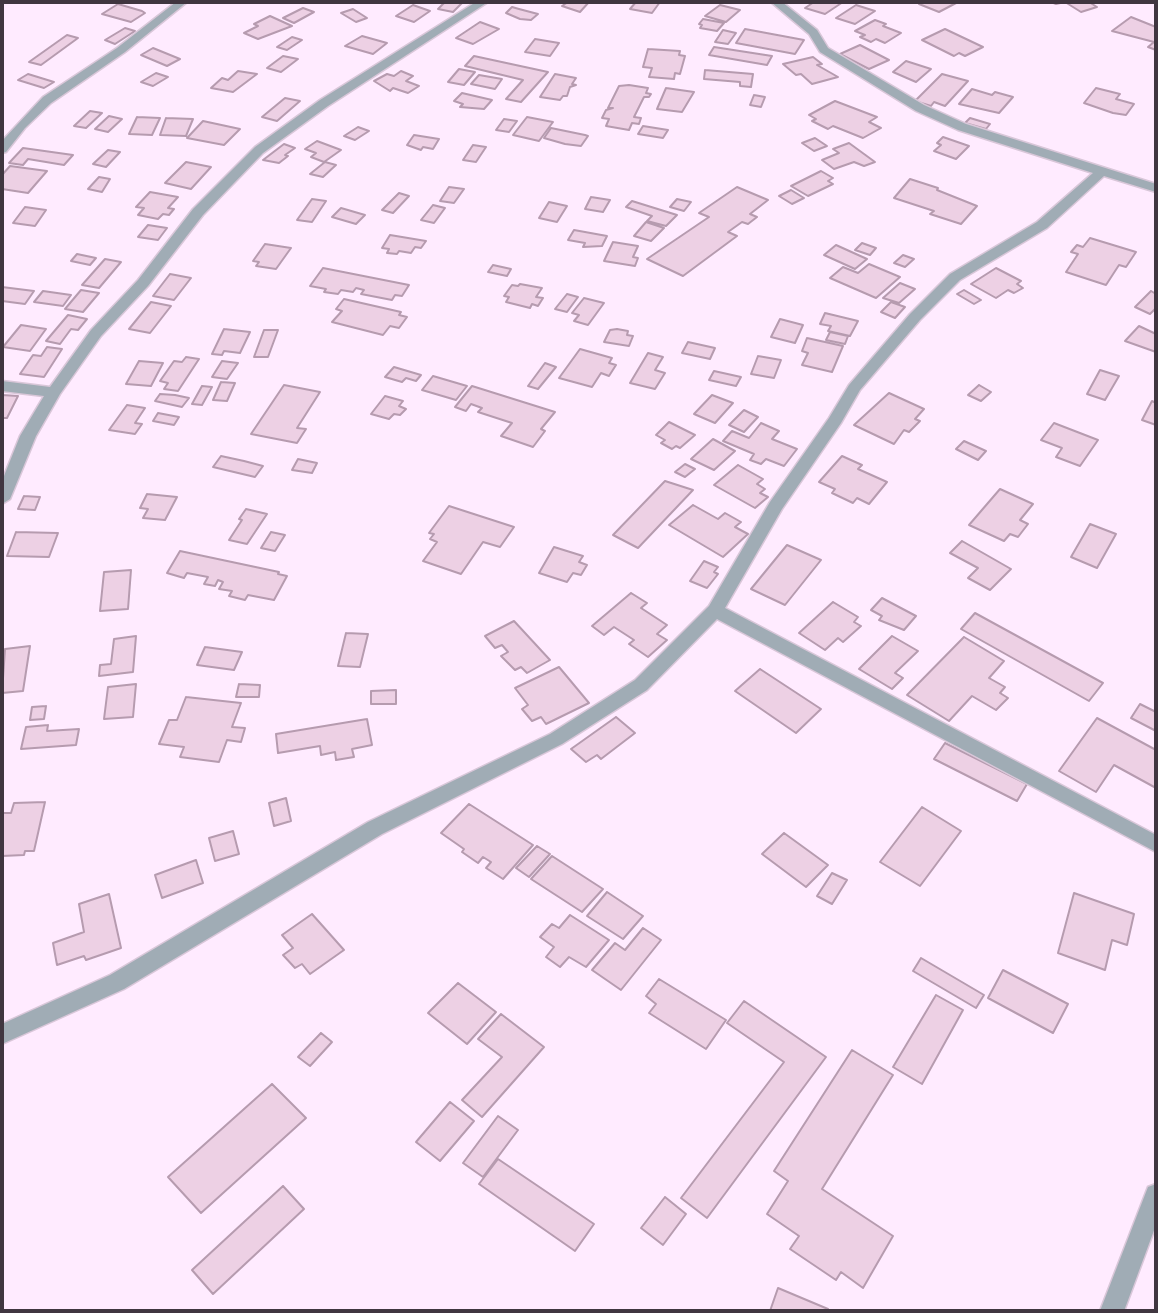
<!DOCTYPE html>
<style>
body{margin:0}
#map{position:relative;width:1158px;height:1313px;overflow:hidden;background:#ffebff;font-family:"IBM Plex Serif",serif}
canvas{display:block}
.frame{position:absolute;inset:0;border:4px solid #403640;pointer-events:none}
</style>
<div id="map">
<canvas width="1158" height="1313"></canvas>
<div class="frame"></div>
</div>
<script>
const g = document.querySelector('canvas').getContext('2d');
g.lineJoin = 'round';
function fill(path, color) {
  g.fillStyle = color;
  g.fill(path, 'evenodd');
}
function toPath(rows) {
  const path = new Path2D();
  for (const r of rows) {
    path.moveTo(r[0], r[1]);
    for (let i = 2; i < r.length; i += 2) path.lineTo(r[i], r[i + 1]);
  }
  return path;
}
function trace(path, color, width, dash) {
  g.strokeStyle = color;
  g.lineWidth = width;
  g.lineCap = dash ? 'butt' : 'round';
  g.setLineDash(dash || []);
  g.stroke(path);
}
const building = toPath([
 [445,2,457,2,462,3,453,12,438,9,445,2],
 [568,2,589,2,580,12,562,6,568,2],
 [636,2,660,2,652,13,630,9,636,2],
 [814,2,843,2,825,14,805,8,814,2],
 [922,2,958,2,939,12,919,4,922,2],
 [1051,2,1089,2,1097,7,1081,12,1065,2,1056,4,1051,2],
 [118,4,142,11,145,13,131,22,102,14,118,4],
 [413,5,430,11,414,22,396,16,413,5],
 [720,5,740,10,726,22,705,16,720,5],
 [856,5,875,11,855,24,836,18,856,5],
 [512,7,519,9,538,14,531,20,520,19,506,13,512,7],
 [303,8,314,12,294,23,283,18,303,8],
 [353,9,367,18,356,22,341,13,353,9],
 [270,16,292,26,258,39,244,33,258,26,254,24,270,16],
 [1131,17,1156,27,1156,50,1148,47,1154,42,1112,31,1131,17],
 [703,19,724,23,717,31,700,28,702,25,699,24,703,19],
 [875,20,886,24,883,26,901,33,885,43,876,39,871,42,860,37,865,35,855,31,875,20],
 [480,22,499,29,473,44,456,38,480,22],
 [125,28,135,31,115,44,105,40,125,28],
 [745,29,804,40,795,54,736,43,745,29],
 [945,29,983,47,965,56,959,53,954,56,922,40,945,29],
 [723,30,736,33,728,44,715,42,723,30],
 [67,35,78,38,41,65,29,62,67,35],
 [362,36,387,43,373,54,345,46,362,36],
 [292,37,302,40,287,50,277,47,292,37],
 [535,39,559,43,550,56,525,52,535,39],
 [860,45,889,60,869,69,840,54,860,45],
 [714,47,772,56,767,65,709,55,714,47],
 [153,48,180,59,167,66,141,55,153,48],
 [648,49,680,51,679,55,685,56,680,74,675,73,674,79,649,77,652,68,643,67,648,49],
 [283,56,298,59,281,72,267,68,283,56],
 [474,56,548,72,521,102,506,99,523,80,465,66,474,56],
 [813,57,822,64,817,65,838,77,812,84,801,74,796,75,783,64,813,57],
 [906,61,931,69,916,82,893,72,906,61],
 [459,69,475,72,464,85,448,82,459,69],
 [705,70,753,74,751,87,740,86,740,82,704,79,705,70],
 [238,71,257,74,233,92,211,88,222,78,228,80,238,71],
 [401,71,413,76,406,81,419,86,408,93,393,88,390,91,374,81,387,74,394,76,401,71],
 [156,73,168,77,153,86,141,82,156,73],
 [28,74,54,82,44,88,18,80,28,74],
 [555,74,576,78,572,84,576,85,570,87,567,96,563,96,560,100,540,97,555,74],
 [942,74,968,81,945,106,934,102,931,106,915,101,942,74],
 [479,75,502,79,495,89,471,84,479,75],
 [629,85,648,88,646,93,651,94,649,97,644,97,634,117,641,118,639,124,632,123,629,130,606,126,609,119,602,118,606,110,613,108,608,108,619,86,629,85],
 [666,88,694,92,682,112,657,109,666,88],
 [1096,88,1120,94,1116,99,1134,104,1126,115,1113,113,1084,103,1096,88],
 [972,89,992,95,995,92,1013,97,999,113,959,104,972,89],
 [462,93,492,100,484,109,460,107,463,104,454,101,462,93],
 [754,95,765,97,761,107,750,105,754,95],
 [285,98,300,101,277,121,262,117,285,98],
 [835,101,877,117,869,122,881,128,863,138,833,126,828,129,812,121,816,119,809,115,835,101],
 [90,111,102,113,86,128,74,126,90,111],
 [109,116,122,119,108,132,95,129,109,116],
 [137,117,160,118,152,135,129,134,137,117],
 [527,117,553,122,539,141,513,135,527,117],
 [166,118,193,119,186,136,160,135,166,118],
 [970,118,990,124,986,129,965,123,970,118],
 [504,119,517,121,509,132,496,130,504,119],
 [203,121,240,129,224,145,187,138,203,121],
 [643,126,668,130,663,138,638,134,643,126],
 [358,127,369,131,355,140,344,136,358,127],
 [551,128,585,135,588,136,581,146,565,144,544,138,551,128],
 [414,135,439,139,433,149,423,147,421,150,407,145,414,135],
 [943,137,969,146,956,159,934,151,941,145,937,143,943,137],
 [815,138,827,146,814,151,802,143,815,138],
 [317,141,341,150,324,162,311,157,316,153,305,149,317,141],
 [849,143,875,162,864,166,854,162,834,169,822,160,839,153,833,149,849,143],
 [284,144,295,148,285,155,288,156,279,163,263,160,284,144],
 [473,145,486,147,476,162,463,160,473,145],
 [23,148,73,155,64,165,28,159,23,165,9,163,23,148],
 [108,150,120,152,106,167,93,164,108,150],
 [186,162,211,167,191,189,165,183,186,162],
 [325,162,336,165,323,177,310,174,325,162],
 [10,166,47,171,28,193,2,189,2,175,10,166],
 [821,171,833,178,828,181,833,184,808,196,791,186,821,171],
 [99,177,110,179,102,192,88,189,99,177],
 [910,179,938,188,937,190,977,206,961,224,930,214,934,211,894,198,910,179],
 [449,187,464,189,454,203,440,201,449,187],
 [737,187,768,200,750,214,757,217,748,224,742,222,728,232,737,236,683,276,647,259,709,217,699,213,737,187],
 [791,190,804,198,792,204,779,196,791,190],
 [150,192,178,197,168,208,174,209,169,215,163,214,158,219,138,215,144,208,136,207,150,192],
 [399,193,409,196,393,213,382,210,399,193],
 [591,197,610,200,603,212,585,209,591,197],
 [312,199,326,201,312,222,297,220,312,199],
 [677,199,691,202,684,211,670,207,677,199],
 [632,201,677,215,666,226,647,221,652,216,626,207,632,201],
 [549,202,567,206,557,222,539,218,549,202],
 [433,205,445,208,434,223,421,220,433,205],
 [25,207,46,210,35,226,13,223,25,207],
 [341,208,365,215,356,224,332,217,341,208],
 [646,222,664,228,651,241,634,236,646,222],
 [148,225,167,228,158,240,138,237,148,225],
 [574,230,607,236,602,246,583,247,585,243,568,240,574,230],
 [390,235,426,241,421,248,415,247,411,253,399,251,397,254,387,253,389,249,382,248,390,235],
 [1090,238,1136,252,1126,267,1119,265,1106,285,1066,272,1078,254,1071,252,1077,245,1083,247,1090,238],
 [613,242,638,246,633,257,638,258,635,266,604,261,613,242],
 [862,243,876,248,870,255,855,250,862,243],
 [265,244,291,248,276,269,256,266,259,262,253,261,265,244],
 [836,245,867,259,855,269,824,255,836,245],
 [77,254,96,258,90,265,71,261,77,254],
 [903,255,914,259,905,267,894,263,903,255],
 [105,259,121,262,99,288,82,285,105,259],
 [869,264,900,277,876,298,830,278,843,267,858,273,869,264],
 [493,265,511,269,507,276,488,272,493,265],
 [323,268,409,285,402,296,395,295,392,300,361,294,364,290,356,288,353,292,341,290,338,294,324,292,326,289,310,286,323,268],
 [996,268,1021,281,1017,284,1023,288,1014,293,1008,290,996,298,971,284,996,268],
 [170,274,191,278,174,300,153,296,170,274],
 [900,283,915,289,899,303,883,298,900,283],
 [520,284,542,288,536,297,543,298,538,306,532,304,530,308,506,302,509,297,504,296,512,285,518,286,520,284],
 [2,287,34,291,25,304,2,301,2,287],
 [81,290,99,293,83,312,65,309,81,290],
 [964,290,981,300,974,304,957,294,964,290],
 [43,291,71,295,63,306,34,302,43,291],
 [1151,291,1156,294,1156,308,1150,314,1135,307,1151,291],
 [567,294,578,297,567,312,555,309,567,294],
 [584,298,604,303,588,325,574,321,579,315,572,313,584,298],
 [344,299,401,312,399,315,407,317,399,328,390,326,383,335,332,322,342,311,336,309,344,299],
 [151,302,171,306,150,333,129,329,151,302],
 [891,302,905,307,895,318,881,312,891,302],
 [825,313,858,321,850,336,828,331,831,326,820,324,825,313],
 [68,315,87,319,78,330,71,329,60,344,46,341,68,315],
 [780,319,803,325,795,343,771,337,780,319],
 [21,325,46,329,30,351,3,347,21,325],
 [1139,326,1156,334,1156,352,1125,341,1139,326],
 [224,329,250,332,240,353,224,351,222,355,212,354,224,329],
 [617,329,628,331,627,335,633,336,629,346,604,342,610,330,617,329],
 [264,330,278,330,268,357,254,357,264,330],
 [830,332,848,336,845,344,826,340,830,332],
 [807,338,843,346,832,372,802,365,808,353,802,351,807,338],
 [688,342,715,348,710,359,682,353,688,342],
 [47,347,62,349,44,377,20,374,33,355,41,356,47,347],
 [580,349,612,358,609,363,616,365,609,376,601,373,592,387,559,378,580,349],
 [648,353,663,357,655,370,665,373,655,389,630,383,648,353],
 [758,356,781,360,774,378,751,374,758,356],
 [186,357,199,359,178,391,164,389,168,383,160,381,174,361,182,362,186,357],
 [139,361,163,363,151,386,126,384,139,361],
 [222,361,238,363,227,379,212,377,222,361],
 [545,363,556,367,538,389,528,386,545,363],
 [394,367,421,375,416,381,406,378,402,382,385,377,394,367],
 [1100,370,1119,376,1105,400,1087,394,1100,370],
 [714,371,741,377,736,386,709,380,714,371],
 [433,376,467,386,456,400,422,390,433,376],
 [221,382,235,383,227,401,213,400,221,382],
 [284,385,320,392,297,428,306,429,297,443,251,434,284,385],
 [979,385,991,392,981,401,968,395,979,385],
 [202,386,212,387,202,405,192,404,202,386],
 [472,386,555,412,541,429,545,431,533,447,501,436,512,423,478,412,482,408,471,404,466,411,455,407,472,386],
 [889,393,924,409,915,419,920,421,909,432,904,430,894,444,854,425,889,393],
 [160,394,175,395,189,398,182,407,155,401,160,394],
 [2,395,18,396,7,418,2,418,2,395],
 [712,395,733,403,715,423,694,414,712,395],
 [385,396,403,401,399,406,406,409,400,415,394,414,389,419,371,414,385,396],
 [1152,401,1156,403,1156,425,1142,420,1152,401],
 [127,405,145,408,135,423,142,424,135,434,109,430,127,405],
 [744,410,758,417,744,432,729,425,744,410],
 [158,413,179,417,174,425,153,421,158,413],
 [669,422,695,435,680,448,676,446,672,449,661,443,665,440,656,435,669,422],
 [761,423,779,431,772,439,797,449,784,466,766,459,761,464,750,460,754,454,723,441,732,431,749,438,761,423],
 [1054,423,1098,440,1080,466,1056,457,1062,448,1041,440,1054,423],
 [713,439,735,451,714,470,691,459,713,439],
 [964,441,986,451,978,460,956,449,964,441],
 [221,456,244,461,263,466,255,477,213,467,221,456],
 [842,456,862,465,858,469,887,482,869,504,857,498,853,503,832,493,835,489,819,482,842,456],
 [298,459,317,463,312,473,292,470,298,459],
 [685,464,695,469,685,477,675,472,685,464],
 [738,465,763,479,757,484,765,489,760,493,768,497,755,508,714,485,738,465],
 [665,481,693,490,638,548,613,535,665,481],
 [1000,489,1033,504,1020,520,1028,524,1018,537,1010,534,1004,541,969,525,1000,489],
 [147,494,177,497,165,520,143,518,148,509,140,508,147,494],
 [24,496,40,497,35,510,18,509,24,496],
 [693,505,718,519,725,513,741,522,735,527,748,534,723,557,669,525,693,505],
 [449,506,514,527,500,547,483,542,461,574,423,561,437,542,430,539,434,534,429,533,449,506],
 [246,509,267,514,247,544,229,540,242,520,239,519,246,509],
 [1090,524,1116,534,1097,568,1071,557,1090,524],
 [16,532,58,533,49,557,7,556,16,532],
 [271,532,285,535,275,551,261,548,271,532],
 [962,541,1011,569,990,590,968,578,978,568,950,553,962,541],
 [787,545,821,560,785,605,751,589,787,545],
 [554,547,583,556,579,562,587,565,581,575,573,573,567,582,539,573,554,547],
 [180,551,279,572,278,574,287,576,274,600,248,595,245,600,229,596,232,591,219,589,223,582,218,580,215,586,204,584,208,577,187,573,184,578,167,573,180,551],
 [704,561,718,567,714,572,718,574,707,588,690,581,704,561],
 [131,570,128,609,100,611,104,572,131,570],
 [631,593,647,603,641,608,667,625,657,634,667,640,648,657,629,644,634,640,614,627,604,635,592,626,631,593],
 [882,598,916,616,904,630,879,620,882,616,871,610,882,598],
 [833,602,858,617,854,622,861,626,843,642,838,638,825,650,799,633,833,602],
 [975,613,1103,683,1089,701,961,629,975,613],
 [514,621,550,660,527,673,521,667,515,670,501,656,508,652,502,645,495,648,485,636,514,621],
 [346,633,368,634,360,667,338,666,346,633],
 [136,636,133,672,99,676,100,665,111,664,114,639,136,636],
 [892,636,918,651,895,673,903,678,892,689,859,669,892,636],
 [964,637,1004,661,989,678,1005,687,1000,693,1008,698,996,710,972,696,949,721,907,695,964,637],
 [30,646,23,691,2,693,5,649,30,646],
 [205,647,242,652,234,670,197,665,205,647],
 [559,667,589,703,546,724,541,717,532,721,522,709,528,705,515,688,559,667],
 [760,669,821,709,796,733,735,691,760,669],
 [136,684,133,717,104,719,108,687,136,684],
 [239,684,260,685,259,697,236,697,239,684],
 [396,690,396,704,371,704,371,691,396,690],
 [186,697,241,703,232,727,245,728,241,742,227,740,219,762,180,757,184,747,159,744,169,720,177,720,186,697],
 [1140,704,1156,712,1156,731,1131,718,1140,704],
 [46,706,44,719,30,720,32,707,46,706],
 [616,717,635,733,601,759,597,755,586,762,571,749,616,717],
 [1097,718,1156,750,1156,788,1114,765,1096,792,1059,771,1097,718],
 [367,719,372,745,352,749,354,757,336,760,335,752,321,755,320,746,278,753,276,734,367,719],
 [48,725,47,731,79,729,76,745,21,749,26,727,48,725],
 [945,743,1027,784,1017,801,934,759,945,743],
 [286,798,291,821,274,826,269,803,286,798],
 [45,802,34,851,25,851,24,855,2,856,2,813,11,813,14,803,45,802],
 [469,804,533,845,503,879,486,868,491,862,483,857,478,863,462,852,464,849,441,833,469,804],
 [922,807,961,831,920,886,880,862,922,807],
 [233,831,239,854,215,861,209,838,233,831],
 [784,833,828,865,806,887,762,854,784,833],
 [537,846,550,854,529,877,516,868,537,846],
 [552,856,603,889,582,912,531,879,552,856],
 [196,860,203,883,162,898,155,875,196,860],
 [832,873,847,880,832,904,817,896,832,873],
 [607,892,643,916,623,939,587,916,607,892],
 [1074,893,1134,914,1127,945,1112,940,1105,970,1058,953,1074,893],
 [109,894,121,948,86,960,84,956,57,965,53,943,84,932,79,904,109,894],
 [312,914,344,950,310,974,302,964,295,968,283,955,293,948,282,935,312,914],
 [570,915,609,940,586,967,569,957,560,967,546,957,554,947,540,937,552,924,559,928,570,915],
 [643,928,661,940,621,990,592,970,615,943,625,950,643,928],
 [921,958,984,995,976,1008,913,971,921,958],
 [1003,970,1068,1004,1053,1033,988,998,1003,970],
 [659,979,726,1020,706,1049,649,1013,656,1004,646,996,659,979],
 [458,983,496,1012,467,1044,428,1013,458,983],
 [936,995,963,1010,922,1084,893,1067,936,995],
 [744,1001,826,1057,707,1218,681,1198,784,1062,727,1023,744,1001],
 [501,1014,544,1047,482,1117,462,1100,502,1057,478,1039,501,1014],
 [321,1033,332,1042,310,1066,298,1057,321,1033],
 [852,1050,893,1075,822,1189,893,1236,863,1288,841,1272,836,1280,790,1249,799,1236,767,1214,788,1181,774,1171,852,1050],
 [272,1084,306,1118,201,1213,168,1177,272,1084],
 [450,1102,474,1121,440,1161,416,1142,450,1102],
 [498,1116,518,1130,483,1177,463,1163,498,1116],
 [498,1159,594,1224,575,1251,479,1184,498,1159],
 [283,1186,304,1209,213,1294,192,1270,283,1186],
 [665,1197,686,1214,663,1245,641,1228,665,1197],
 [778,1288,828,1309,827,1311,770,1311,778,1288]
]);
const minor = toPath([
 [176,2,187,2,125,52,51,103,25,128,6,152,2,153,2,141,43,97,117,48,176,2],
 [476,2,488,2,328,106,263,153,203,215,148,286,101,336,60,394,36,436,10,499,2,504,2,481,20,436,44,396,2,391,2,381,50,387,91,330,138,280,193,209,255,147,320,100,476,2],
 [771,2,782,2,817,30,828,48,924,105,966,124,1156,184,1156,192,1104,176,1047,228,960,280,920,320,860,390,841,423,782,509,725,608,1156,835,1156,852,717,619,647,690,562,744,382,834,124,989,2,1044,2,1024,110,975,368,822,550,734,635,680,709,606,770,502,829,418,849,385,910,314,950,274,1037,222,1093,173,958,130,916,111,820,52,809,34,771,2],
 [1156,1184,1156,1225,1124,1311,1100,1311,1148,1187,1156,1184]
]);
fill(building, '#edd0e4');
trace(building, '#b69baf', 2);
trace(minor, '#d9c7d9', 3);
fill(minor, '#a0acb5');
</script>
